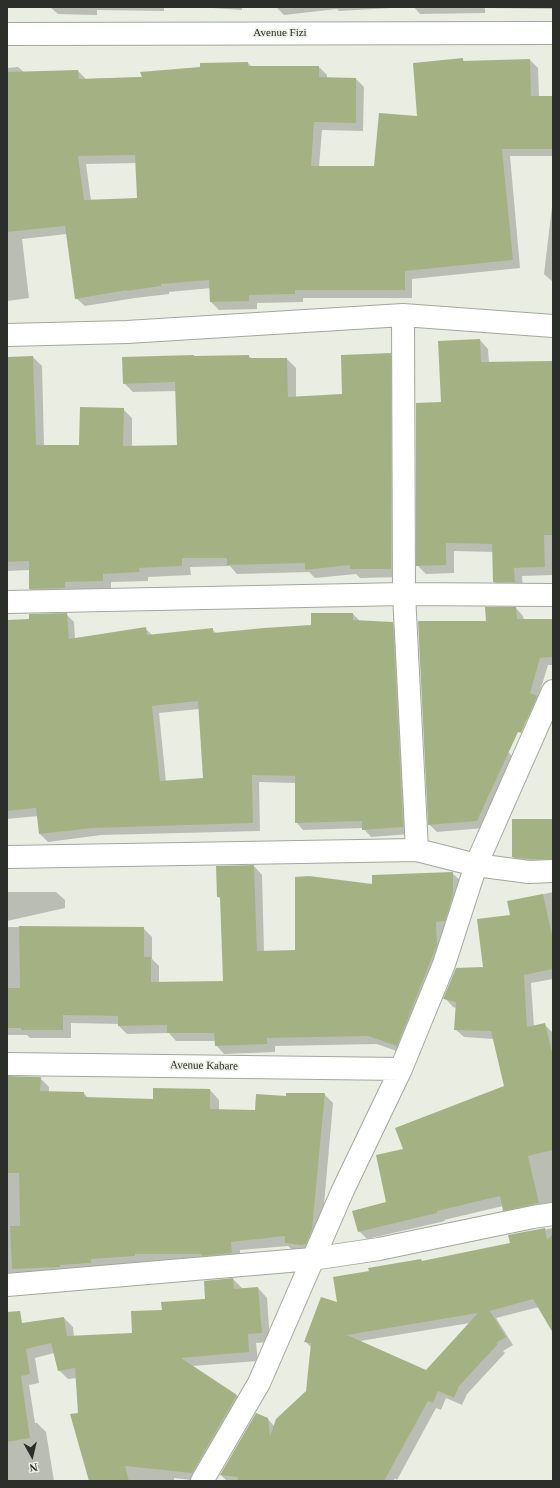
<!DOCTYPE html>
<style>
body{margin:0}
#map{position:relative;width:560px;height:1488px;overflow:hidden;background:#e9ede2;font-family:"Times New Roman",serif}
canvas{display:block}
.frame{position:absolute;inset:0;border:8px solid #2c2e2a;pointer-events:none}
.north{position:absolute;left:12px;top:1436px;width:40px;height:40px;-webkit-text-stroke:3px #e9ede2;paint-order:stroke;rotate:172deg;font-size:11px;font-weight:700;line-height:16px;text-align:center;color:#2c2e2a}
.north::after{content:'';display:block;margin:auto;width:14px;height:18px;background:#2c2e2a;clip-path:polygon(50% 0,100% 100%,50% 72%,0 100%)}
</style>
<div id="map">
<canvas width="560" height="1488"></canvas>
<div class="frame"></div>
<div class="north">N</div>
</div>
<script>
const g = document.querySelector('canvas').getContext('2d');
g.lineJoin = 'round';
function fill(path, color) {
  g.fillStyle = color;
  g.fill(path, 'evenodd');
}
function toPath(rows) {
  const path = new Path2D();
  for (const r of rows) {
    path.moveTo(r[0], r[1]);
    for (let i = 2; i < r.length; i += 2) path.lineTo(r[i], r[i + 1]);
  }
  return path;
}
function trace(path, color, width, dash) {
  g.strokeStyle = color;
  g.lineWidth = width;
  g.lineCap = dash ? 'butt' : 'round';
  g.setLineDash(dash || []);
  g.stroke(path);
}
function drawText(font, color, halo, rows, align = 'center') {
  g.font = font + ' "Times New Roman",serif';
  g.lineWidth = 3;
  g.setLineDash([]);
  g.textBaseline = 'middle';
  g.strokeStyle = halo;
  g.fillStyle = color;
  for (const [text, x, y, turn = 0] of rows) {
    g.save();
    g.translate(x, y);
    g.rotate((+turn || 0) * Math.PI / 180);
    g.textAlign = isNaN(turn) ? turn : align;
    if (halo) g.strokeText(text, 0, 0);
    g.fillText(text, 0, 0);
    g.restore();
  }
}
const shadow = toPath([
 [50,7,164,7,164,11,97,10,97,15,58,14],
 [197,7,242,7,242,10],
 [276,7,409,7,339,11,337,9,284,15],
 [414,7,553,7,553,9,485,8,485,13,420,14],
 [463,60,465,62,530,60,538,68,539,97,553,97,553,156,510,156,520,268,412,279,412,298,303,298,303,302,257,303,257,309,219,310,211,302,211,288,169,292,169,294,135,298,85,306,76,298,67,234,22,239,29,298,7,301,7,68,18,67,25,73,78,71,86,79,143,77,248,63,252,67,319,67,327,75,327,78,356,79,364,87,363,131,322,130,319,167,375,167,418,118],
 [137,163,138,199,91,201,86,164],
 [553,198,553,282,544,274],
 [480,340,488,349,489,363,553,362,553,575,522,576,523,590,503,590,494,582,494,552,454,551,454,573,426,574,417,565,442,403],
 [390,354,399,364,400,577,360,578,356,574,315,578,309,572,237,574,230,566,190,567,191,575,148,577,148,581,111,582,111,590,39,598,30,589,30,570,7,571,7,358,33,357,42,366,44,446,80,446,123,409,132,418,132,446,178,446,177,391,133,392,124,383,195,357,249,356,252,359,287,359,296,368,296,397,343,395],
 [516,608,523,616,524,620,553,620,553,665,548,665,538,698,538,719,461,724,508,752,516,760,484,828,437,832,429,824,487,622],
 [66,614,74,622,75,639,145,628,153,636,212,629,217,634,312,626,353,614,360,621,392,623,400,630,410,834,371,837,363,828,303,830,296,822,296,783,259,782,260,831,101,835,48,842,40,834,38,816,7,819,7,621,30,620],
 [199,709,204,779,166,782,159,713],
 [553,820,553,868,522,866,513,857],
 [254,866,262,875,264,952,296,951,373,885,452,873,461,881,405,1054,377,1044,275,1046,275,1052,224,1054,216,1045,216,1041,176,1041,169,1033,127,1034,119,1026,119,1024,71,1023,71,1038,30,1038,27,1035,7,1035,7,927,143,928,152,937,152,959,159,966,159,983,224,982,221,899,218,897],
 [7,892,56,892,65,900,65,908,7,921],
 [553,892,553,979,531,983,534,1027,545,1025,553,1033,553,1211,512,1218,504,1210,503,1206,444,1220,445,1221,367,1239,359,1231,388,1203,404,1150,505,1087,494,1039,464,1037,455,1029,456,1008,453,1007,445,998,484,967,511,916,508,902],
 [7,1078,40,1078,49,1087,49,1092,84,1093,88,1098,154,1100,210,1090,219,1100,219,1110,256,1111,287,1097,324,1094,333,1103,321,1238,315,1252,295,1252,288,1246,240,1250,240,1262,7,1276],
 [553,1228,553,1331,539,1307,496,1318,513,1345,503,1351,505,1353,467,1394,462,1405,446,1398,441,1410,436,1408,397,1480,395,1478,393,1481,227,1481,221,1475,257,1414,268,1419,274,1426,307,1391,312,1348,305,1341,338,1304,370,1272,421,1260,423,1262,511,1244,510,1236],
 [470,1323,426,1371,360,1341],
 [233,1279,242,1288,258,1288,267,1298,270,1342,256,1343,258,1361,192,1366,237,1396,246,1405,200,1481,174,1478,174,1481,90,1481,79,1413,77,1378,68,1379,59,1370,54,1353,35,1358,39,1383,29,1385,35,1423,37,1423,46,1432,54,1481,7,1481,7,1321,16,1324,64,1318,73,1327,74,1337,133,1334,163,1311,206,1300]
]);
const building = toPath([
 [463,58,463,61,530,59,531,96,553,96,553,149,502,149,513,260,405,271,405,290,295,290,295,294,249,295,249,301,210,302,209,280,161,284,161,286,127,291,127,290,75,299,65,226,7,232,7,72,78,70,79,79,142,77,140,72,200,67,200,63,248,62,248,66,319,66,319,77,356,78,356,123,314,122,311,166,374,166,379,113,417,116,413,63],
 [135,155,137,198,84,200,78,156],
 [480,339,481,362,552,361,553,535,544,535,545,567,514,568,515,582,493,582,492,544,446,543,446,565,416,566,416,403,441,402,438,341],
 [391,353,391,569,350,569,350,565,305,570,305,563,227,565,227,558,182,558,182,566,139,568,140,572,103,574,103,581,65,582,65,588,29,589,29,561,7,562,7,357,33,356,36,445,79,445,80,407,124,408,123,446,177,445,175,382,123,384,122,357,194,355,194,356,249,355,249,358,287,358,288,397,342,394,341,355],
 [485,607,516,607,517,619,553,619,553,657,540,658,530,693,537,696,521,733,518,732,477,821,428,825,418,621,486,621],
 [67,613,69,639,146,627,147,635,213,628,213,633,264,628,311,625,311,613,353,613,353,620,393,622,403,827,362,830,362,821,295,823,295,776,252,775,253,823,93,828,39,834,36,808,7,811,7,620,29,619,29,614],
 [198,701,203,778,160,781,152,706],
 [512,819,553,819,553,859,530,859,512,857],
 [254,865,257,951,295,950,295,877,309,876,372,884,372,875,453,872,453,894,445,921,436,922,437,945,397,1046,368,1036,267,1038,267,1044,215,1046,214,1033,167,1033,167,1025,118,1026,118,1016,63,1015,63,1030,21,1030,21,1028,7,1028,7,988,20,988,19,926,144,927,144,957,151,957,151,982,223,981,220,897,217,897,216,866],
 [543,894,553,940,553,969,524,975,527,1027,545,1023,553,1056,553,1150,528,1156,539,1203,503,1211,500,1196,437,1211,437,1213,358,1232,352,1211,386,1202,376,1155,403,1149,395,1128,504,1086,491,1031,454,1030,456,1002,443,999,456,968,483,967,477,919,510,915,507,901],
 [7,1076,41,1077,40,1091,84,1092,84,1097,153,1099,153,1088,210,1089,210,1109,255,1110,256,1094,286,1096,286,1093,325,1093,312,1229,306,1244,301,1245,285,1243,285,1236,231,1242,232,1253,202,1256,201,1254,135,1254,135,1256,91,1259,91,1263,60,1265,60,1267,12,1269,10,1226,20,1226,19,1173,7,1173],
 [545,1228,547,1240,553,1234,553,1333,533,1299,490,1311,506,1337,496,1343,498,1344,459,1386,454,1398,438,1391,433,1403,428,1401,384,1481,237,1481,238,1477,220,1475,256,1413,268,1418,270,1436,276,1419,306,1391,311,1343,304,1342,321,1297,337,1302,333,1277,369,1271,368,1268,421,1259,422,1261,510,1243,508,1235],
 [478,1313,426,1370,347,1335],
 [233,1278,234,1289,258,1287,262,1333,248,1334,249,1352,181,1358,237,1395,192,1473,125,1466,129,1481,89,1481,70,1414,78,1413,75,1368,58,1371,51,1343,26,1349,30,1374,21,1376,30,1438,7,1442,7,1312,20,1311,22,1323,64,1317,67,1336,132,1333,131,1311,162,1310,161,1302,205,1299,204,1281]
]);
const minor = toPath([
 [7,34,553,33],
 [403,315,404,594,417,850],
 [7,335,127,332,403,315,553,326],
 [7,602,404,594,553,595],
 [7,857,417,850,476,865,529,872,553,871],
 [7,1064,401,1069],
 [7,1285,312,1259,379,1249,533,1217,553,1214],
 [202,1481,259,1383,343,1190,401,1069,444,964,476,865,553,691]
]);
const streetNames = [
 ["Avenue Fizi",280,33],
 ["Avenue Kabare",204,1066,1]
];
fill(shadow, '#0003');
fill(building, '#a4b283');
trace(minor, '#a4a79d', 24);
trace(minor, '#fff', 22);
drawText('11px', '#2c2e2a', '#e9ede2', streetNames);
</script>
